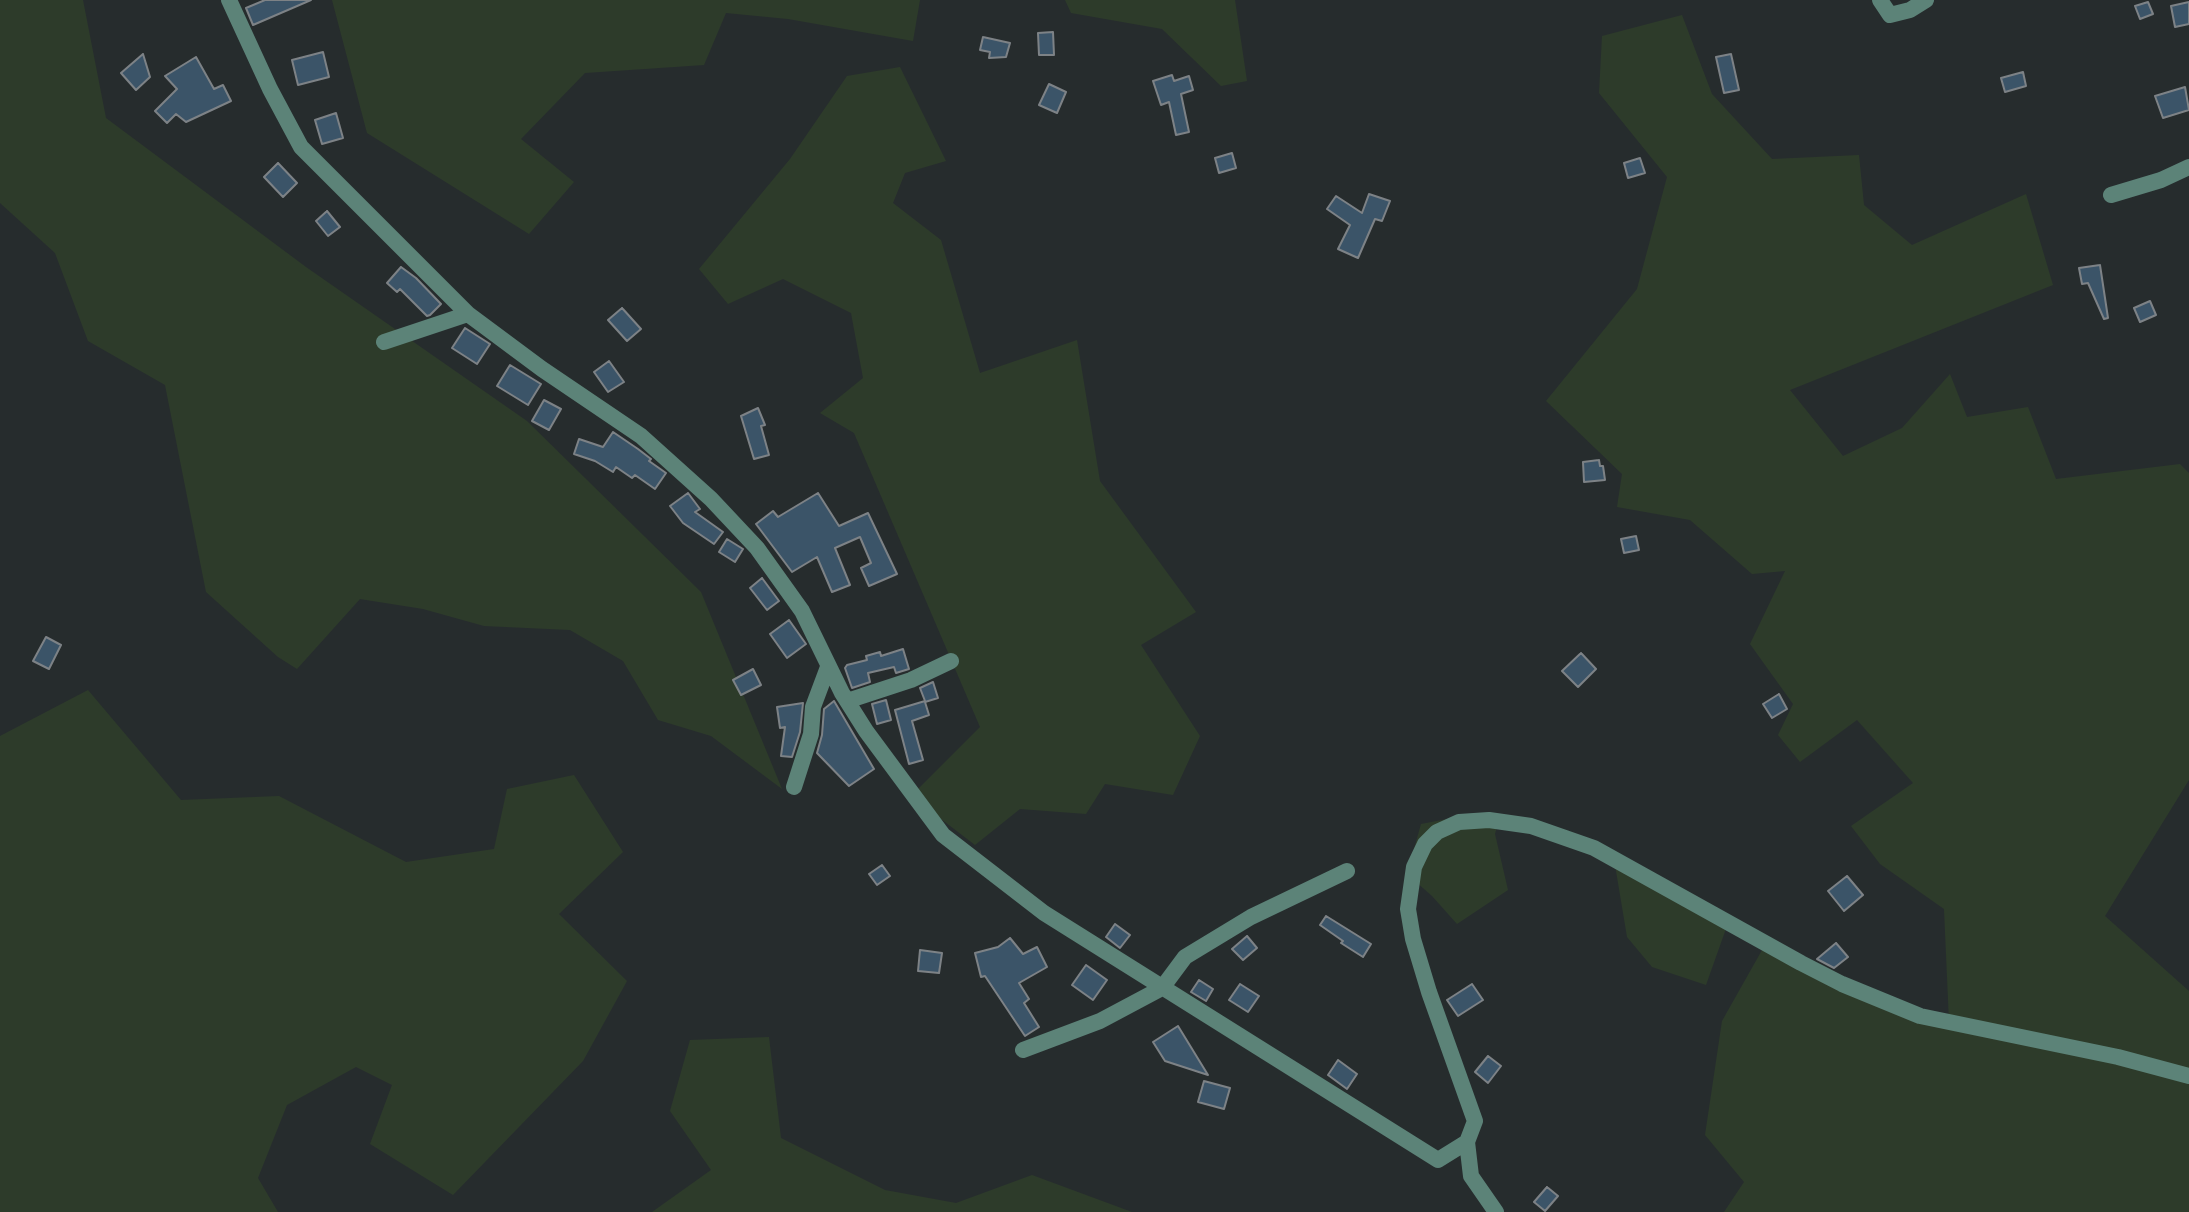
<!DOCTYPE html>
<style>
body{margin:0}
canvas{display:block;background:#262c2d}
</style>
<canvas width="2189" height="1212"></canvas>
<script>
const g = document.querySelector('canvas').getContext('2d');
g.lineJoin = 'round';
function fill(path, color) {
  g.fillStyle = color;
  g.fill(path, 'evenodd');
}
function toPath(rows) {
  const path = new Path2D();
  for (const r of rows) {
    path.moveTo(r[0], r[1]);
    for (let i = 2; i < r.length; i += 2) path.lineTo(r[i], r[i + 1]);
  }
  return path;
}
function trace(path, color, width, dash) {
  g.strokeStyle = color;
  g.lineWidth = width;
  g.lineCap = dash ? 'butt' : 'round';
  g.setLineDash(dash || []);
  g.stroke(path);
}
const green = toPath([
 [0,0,83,0,106,118,306,267,527,421,701,592,782,789,711,736,658,720,623,661,570,630,484,626,423,609,360,599,297,669,278,657,206,592,165,385,88,341,55,253,0,203],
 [332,0,920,0,913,41,788,19,726,13,704,65,585,73,521,139,574,182,529,234,367,133],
 [1065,0,1235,0,1247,81,1221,86,1162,29,1071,13],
 [1682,15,1712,94,1772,159,1859,155,1864,205,1912,245,2026,194,2053,285,1790,390,1843,456,1902,428,1950,374,1967,417,2028,407,2056,479,2180,464,2189,473,2189,780,2105,916,2189,991,2189,1212,1724,1212,1744,1182,1705,1135,1722,1021,1766,943,1949,1022,1944,909,1880,864,1851,826,1913,783,1857,720,1800,762,1778,735,1793,704,1750,644,1785,571,1752,574,1690,520,1617,507,1622,474,1546,401,1637,289,1667,177,1599,93,1602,36],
 [900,67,946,161,905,173,893,203,941,240,980,373,1077,340,1100,481,1196,612,1141,645,1200,736,1173,795,1105,784,1086,814,1020,809,975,845,911,796,980,727,854,433,820,413,863,378,851,313,783,279,728,304,699,269,790,159,847,76],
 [88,690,181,800,279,796,406,862,494,849,507,789,574,775,623,852,559,914,627,981,583,1061,453,1195,370,1144,392,1085,356,1067,287,1105,258,1178,278,1212,0,1212,0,736],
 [1478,813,1500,815,1495,834,1508,890,1457,924,1432,896,1407,874,1421,824],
 [1613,853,1728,923,1706,985,1652,967,1627,937],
 [769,1037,781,1138,885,1190,956,1203,1032,1175,1132,1212,652,1212,711,1170,670,1111,690,1040]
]);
const building = toPath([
 [265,0,311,0,253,25,246,8,265,0],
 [2148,2,2153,14,2140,19,2135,6,2148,2],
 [2189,2,2189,24,2175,27,2171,6,2189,2],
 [1053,32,1054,55,1039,55,1038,33,1053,32],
 [983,37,1010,43,1006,57,989,58,990,52,980,50,983,37],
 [323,52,329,77,298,85,292,60,323,52],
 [143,54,150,77,136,90,121,73,143,54],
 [1731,54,1739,90,1724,93,1716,57,1731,54],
 [196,57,214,89,223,85,231,101,186,122,176,114,167,123,155,111,177,89,165,76,196,57],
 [2023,72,2026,86,2005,92,2001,78,2023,72],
 [1172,75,1174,81,1189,76,1193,90,1181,94,1189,132,1176,135,1169,102,1161,105,1153,81,1172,75],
 [1049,84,1066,92,1057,113,1039,105,1049,84],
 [2185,87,2189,110,2163,118,2155,96,2185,87],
 [336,113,343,138,322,144,315,120,336,113],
 [1232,153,1236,168,1219,173,1215,158,1232,153],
 [1640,158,1645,173,1628,178,1624,163,1640,158],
 [278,163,297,183,283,197,264,177,278,163],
 [1369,194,1390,201,1382,221,1375,219,1358,258,1338,249,1350,225,1327,209,1336,196,1362,213,1369,194],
 [327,211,340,227,328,236,316,221,327,211],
 [2100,265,2108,318,2104,319,2088,283,2082,284,2079,268,2100,265],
 [401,267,416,278,441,304,430,315,427,316,400,289,397,292,387,283,401,267],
 [2150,301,2156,315,2140,322,2134,308,2150,301],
 [622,308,641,329,627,341,608,320,622,308],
 [465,328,490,344,477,364,452,348,465,328],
 [609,361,624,382,608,392,594,372,609,361],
 [510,365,541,384,528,405,497,386,510,365],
 [544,400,561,409,549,430,532,421,544,400],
 [758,408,765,425,761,426,769,455,754,459,741,416,758,408],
 [613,432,638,449,651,459,649,461,666,473,655,489,635,475,632,478,616,467,613,472,595,461,574,454,579,439,603,447,613,432],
 [1599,460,1600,466,1603,466,1605,480,1584,482,1583,462,1599,460],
 [688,493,700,509,695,512,723,532,714,544,683,523,670,506,688,493],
 [818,493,839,526,868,513,897,574,869,586,861,568,871,563,860,537,835,548,850,585,832,592,817,557,792,572,756,524,773,511,778,517,818,493],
 [1636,536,1639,550,1624,553,1621,539,1636,536],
 [727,539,743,549,735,562,719,552,727,539],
 [762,578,779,601,767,610,750,588,762,578],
 [789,620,806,644,787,658,770,634,789,620],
 [46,637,61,645,49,669,33,661,46,637],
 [903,649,909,669,896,673,894,667,868,673,870,682,852,688,845,668,847,665,867,660,866,656,880,652,881,656,903,649],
 [1581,653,1596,669,1578,687,1562,671,1581,653],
 [753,669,761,685,741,695,733,680,753,669],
 [933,682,938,698,925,702,929,715,912,721,923,760,909,764,895,710,925,701,920,688,933,682],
 [1779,694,1787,709,1772,718,1763,704,1779,694],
 [886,700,891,720,877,724,872,704,886,700],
 [834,701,874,769,849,786,817,753,822,735,824,709,834,701],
 [803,703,800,732,792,757,781,756,785,727,780,728,777,707,803,703],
 [882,865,890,876,877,885,869,874,882,865],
 [1847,876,1863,895,1844,911,1828,891,1847,876],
 [1326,916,1371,944,1363,957,1341,943,1343,941,1320,925,1326,916],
 [1115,924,1130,935,1120,948,1106,937,1115,924],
 [1247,936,1257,948,1243,960,1232,949,1247,936],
 [1010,938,1023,954,1037,947,1047,967,1019,983,1029,999,1024,1003,1039,1027,1025,1036,985,976,981,977,975,953,998,947,1010,938],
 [1836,943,1848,957,1834,968,1817,959,1836,943],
 [920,950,942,953,939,973,918,971,920,950],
 [1086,965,1107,980,1093,1000,1072,985,1086,965],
 [1199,980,1213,989,1206,1001,1191,992,1199,980],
 [1240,984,1259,996,1248,1012,1229,1000,1240,984],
 [1472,984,1483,1000,1458,1016,1447,1000,1472,984],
 [1178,1026,1208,1075,1165,1061,1153,1042,1178,1026],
 [1488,1056,1501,1066,1488,1083,1475,1072,1488,1056],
 [1338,1060,1357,1074,1347,1089,1328,1075,1338,1060],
 [1204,1081,1230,1088,1224,1109,1198,1102,1204,1081],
 [1547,1187,1558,1196,1545,1211,1534,1202,1547,1187]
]);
const street = toPath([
 [229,0,270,89,301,147,468,314,542,369,641,436,711,499,757,548,802,611,842,693,866,731,943,835,1044,913,1438,1160,1467,1142,1475,1121,1429,992,1413,939,1408,909,1414,867,1425,844,1437,832,1459,822,1489,820,1531,826,1594,848,1801,963,1842,984,1920,1016,2118,1057,2189,1076],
 [1880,0,1890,15,1910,10,1926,0],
 [2111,195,2161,180,2189,167],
 [384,342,468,314],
 [847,701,911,680,951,661],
 [794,787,811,734,813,707,828,667],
 [1023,1050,1100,1021,1162,988,1185,957,1251,917,1347,871],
 [1467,1142,1471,1176,1496,1212]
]);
fill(green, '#2d3b2a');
fill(building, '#3b5468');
trace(building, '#7d8286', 2);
trace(street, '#5c8378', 16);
</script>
